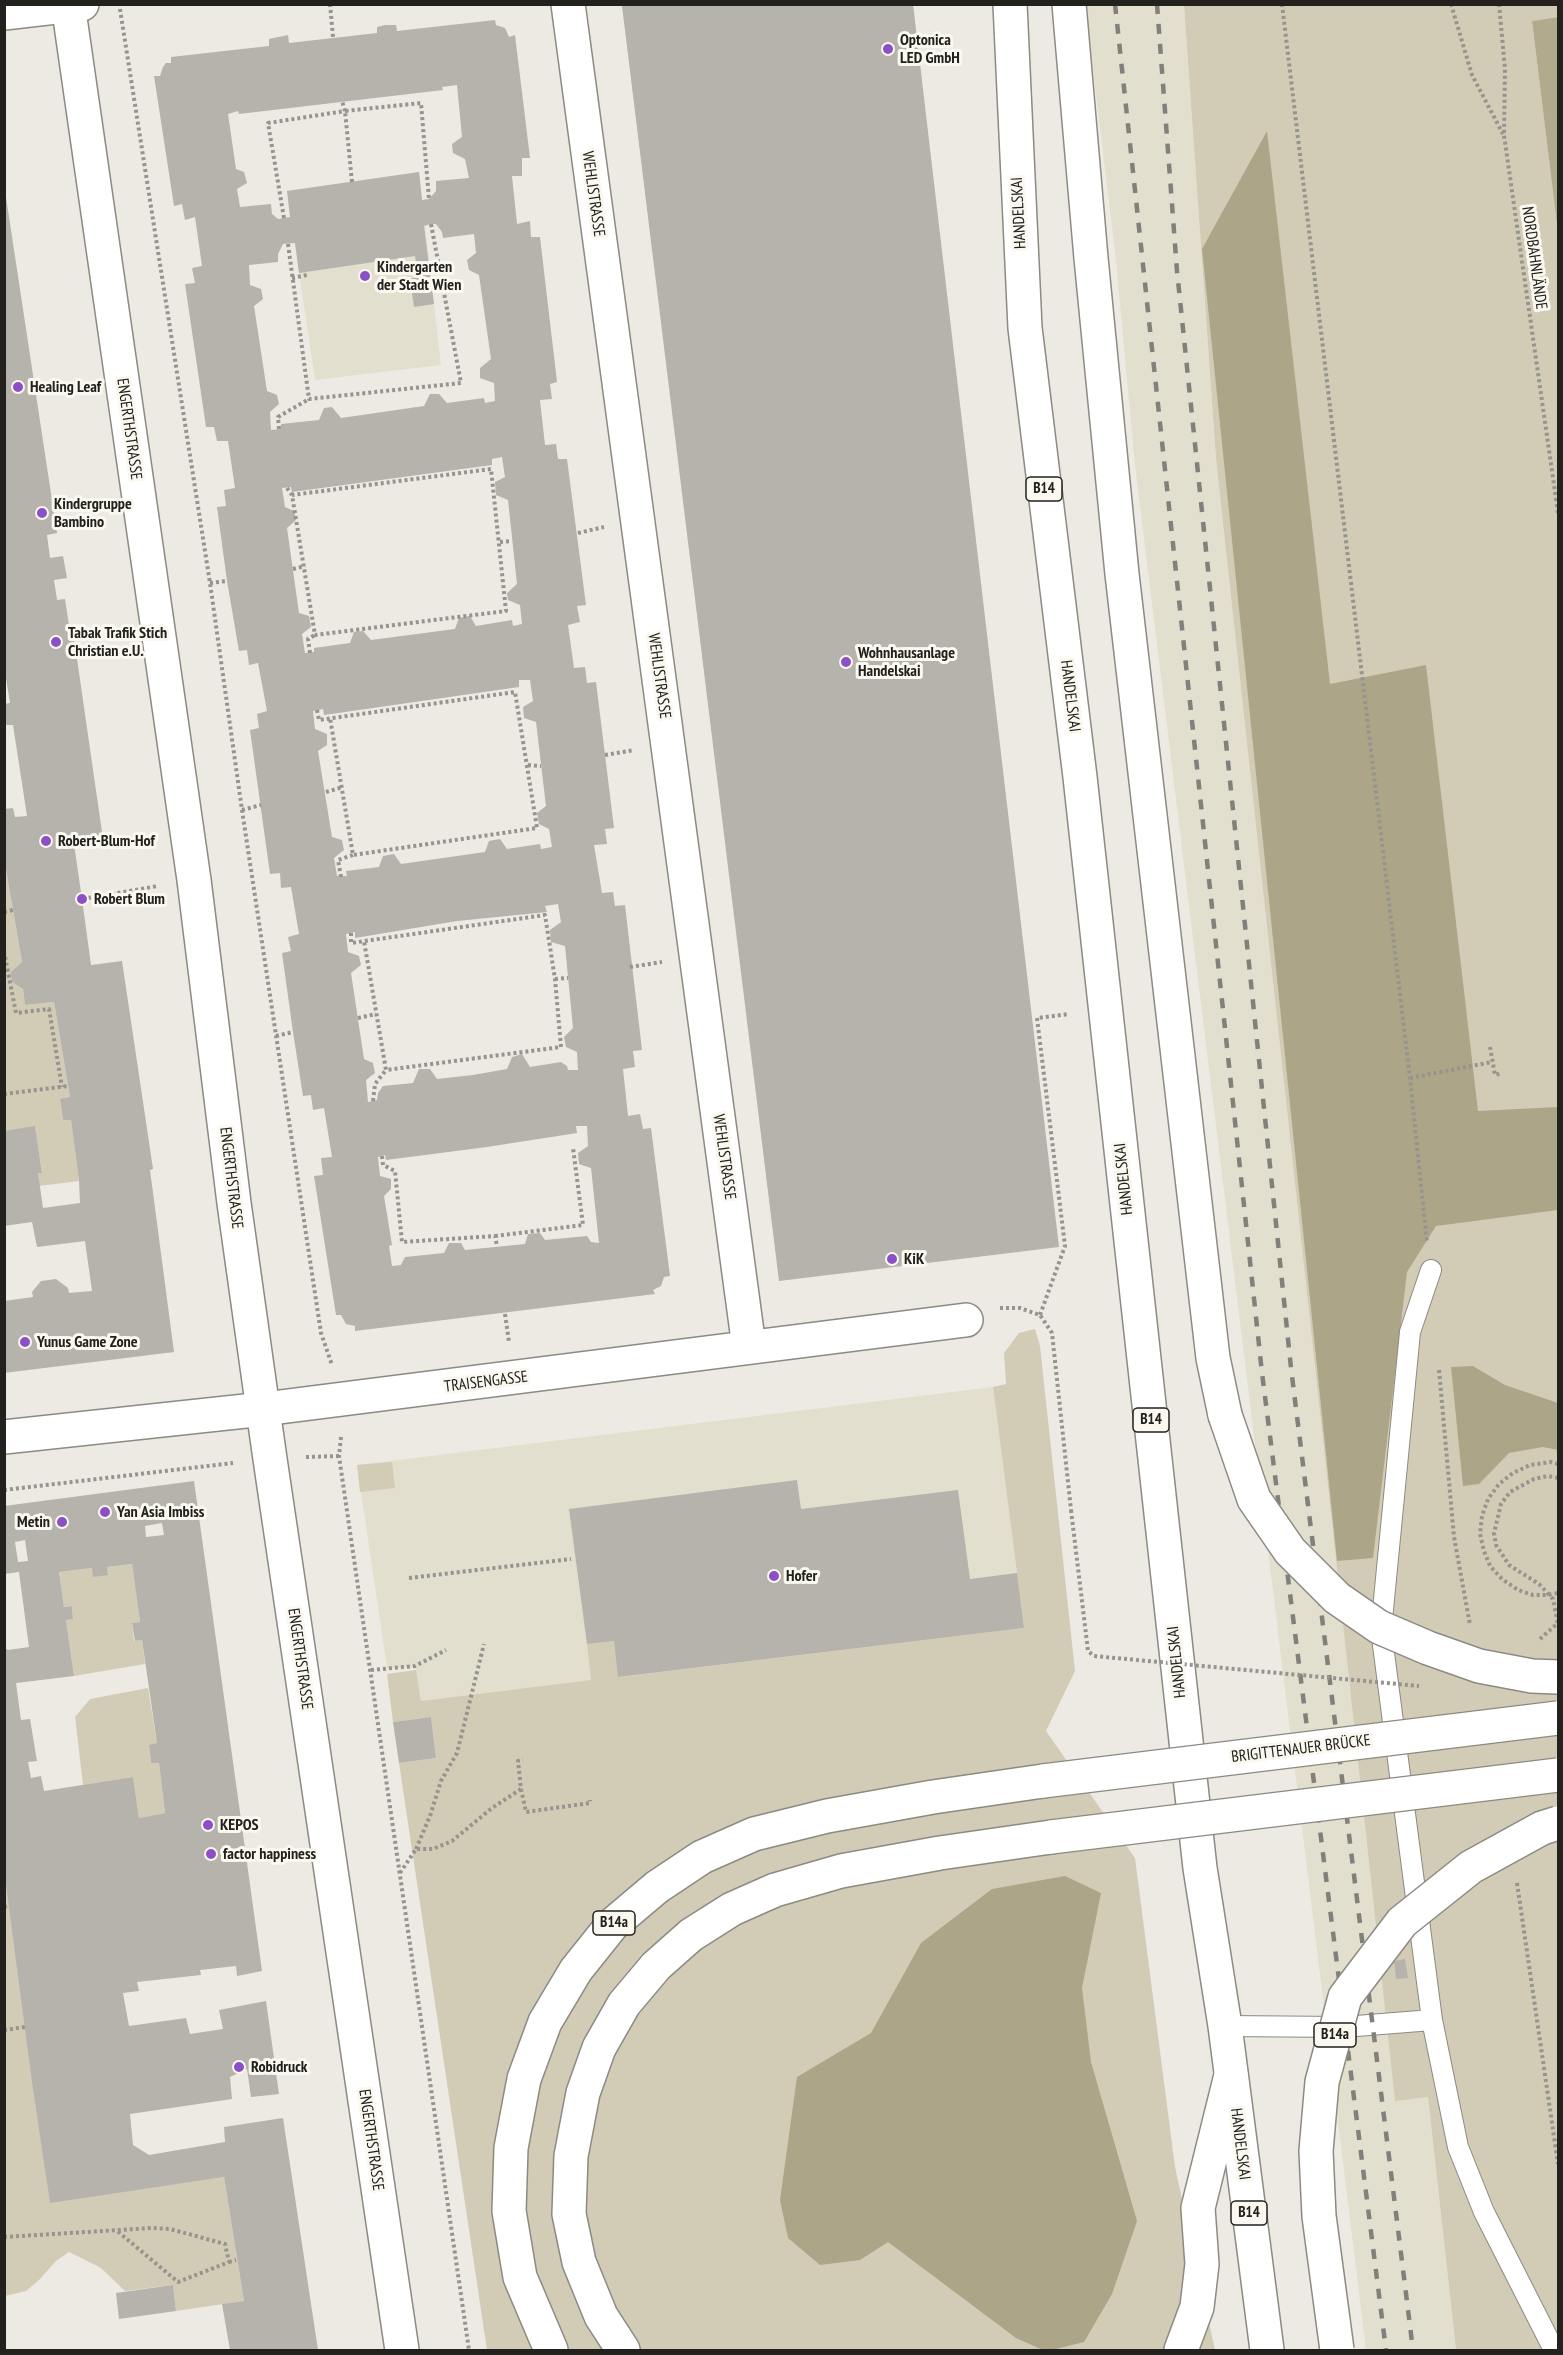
<!DOCTYPE html>
<meta charset="utf-8">
<style>
body{margin:0}
#map{position:relative;width:1563px;height:2355px;overflow:hidden;background:#eceae2;font-family:"PT Sans Narrow",sans-serif}
canvas{display:block}
.frame{position:absolute;inset:0;border:6px solid #22211e;pointer-events:none}
</style>
<div id="map">
<canvas width="1563" height="2355"></canvas>
<div class="frame"></div>
</div>
<script>
const g = document.querySelector('canvas').getContext('2d');
g.lineJoin = 'round';
function fill(path, color) {
  g.fillStyle = color;
  g.fill(path, 'evenodd');
}
function toPath(rows) {
  const path = new Path2D();
  for (const r of rows) {
    path.moveTo(r[0], r[1]);
    for (let i = 2; i < r.length; i += 2) path.lineTo(r[i], r[i + 1]);
  }
  return path;
}
function trace(path, color, width, dash) {
  g.strokeStyle = color;
  g.lineWidth = width;
  g.lineCap = dash ? 'butt' : 'round';
  g.setLineDash(dash || []);
  g.stroke(path);
}
function drawText(font, color, halo, rows, align = 'center') {
  g.font = font + ' "PT Sans Narrow",sans-serif';
  g.lineWidth = 6;
  g.setLineDash([]);
  g.textBaseline = 'middle';
  g.strokeStyle = halo;
  g.fillStyle = color;
  for (const [text, x, y, turn = 0] of rows) {
    g.save();
    g.translate(x, y);
    g.rotate((+turn || 0) * Math.PI / 180);
    g.textAlign = isNaN(turn) ? turn : align;
    if (halo) g.strokeText(text, 0, 0);
    g.fillText(text, 0, 0);
    g.restore();
  }
}
const built = toPath([
 [1085,5,1184,5,1216,459,1395,2100,1428,2097,1456,2350,1366,2350,1135,465,1115,251],
 [419,172,441,365,315,380,287,191],
 [993,1387,1024,1628,421,1701,415,1667,387,1668,357,1465]
]);
const green = toPath([
 [1184,5,1558,5,1558,17,1532,21,1558,233,1558,2350,1456,2350,1428,2097,1395,2101,1216,459],
 [4,858,22,962,12,972,12,982,23,989,25,1005,54,1002,70,1097,60,1100,63,1120,71,1120,79,1181,39,1186,38,1173,42,1172,35,1127,5,1131],
 [1035,1329,1040,1346,1075,1671,1046,1731,1135,1858,1175,2167,1215,2350,487,2350,399,1763,436,1758,431,1717,393,1722,387,1674,416,1670,421,1701,591,1680,587,1644,614,1641,619,1677,1024,1628,993,1387,1006,1384,1004,1353,1019,1333],
 [392,1462,395,1488,360,1492,357,1465],
 [132,1564,140,1622,132,1623,134,1641,142,1640,145,1664,74,1676,66,1620,73,1618,72,1606,64,1607,59,1572,92,1568,108,1575,107,1567],
 [148,1688,157,1743,149,1746,151,1763,159,1763,165,1813,139,1818,133,1777,83,1785,75,1717,90,1699],
 [4,1870,50,2202,224,2177,244,2301,176,2311,173,2285,125,2291,101,2268,69,2252,56,2261,39,2280,26,2291,5,2296]
]);
const forest = toPath([
 [1267,131,1330,684,1426,665,1478,1111,1558,1107,1558,1210,1436,1226,1407,1272,1373,1558,1337,1561,1202,249],
 [1473,1366,1505,1385,1558,1403,1558,1450,1543,1447,1509,1453,1479,1484,1463,1486,1451,1367],
 [1065,1876,1101,1893,1082,1988,1091,2062,1137,2221,1112,2294,1084,2342,1052,2350,1043,2350,1016,2338,888,2242,860,2260,820,2265,788,2238,780,2200,797,2077,871,2033,921,1943,992,1889]
]);
const water = toPath([
 [1558,17,1558,233,1532,21]
]);
const building = toPath([
 [632,4,913,4,1059,1247,779,1281,622,6],
 [495,20,496,25,505,28,509,37,515,35,530,158,522,158,522,176,512,176,517,224,530,221,531,237,540,237,557,382,550,384,552,399,540,400,545,445,556,444,558,459,567,459,586,605,577,606,580,622,568,625,574,668,585,667,587,683,596,682,614,828,605,829,607,844,594,845,602,893,613,892,615,906,625,905,642,1050,633,1051,635,1067,623,1069,628,1116,640,1114,643,1129,651,1128,670,1276,664,1277,661,1286,653,1290,655,1294,355,1331,355,1326,346,1324,341,1315,336,1315,314,1176,323,1175,321,1158,332,1157,324,1108,313,1110,311,1095,303,1096,293,1032,282,953,291,951,288,937,299,934,291,887,281,888,280,873,270,874,250,730,259,728,257,714,267,711,258,663,249,665,247,650,239,651,227,581,217,507,226,506,224,490,235,488,228,441,217,441,214,427,206,427,185,284,195,283,192,268,202,266,195,217,185,220,182,204,174,206,154,76,160,76,163,67,166,63,171,63,171,57,269,46,269,39,288,35,289,43,377,33,377,27,385,25,396,25,397,31],
 [457,85,462,137,452,144,453,153,465,159,469,178,436,181,436,191,429,199,422,200,419,172,287,191,290,217,278,219,272,214,271,204,240,207,237,189,247,183,244,172,236,169,228,114,238,111,239,114,443,90,442,87],
 [431,224,436,224,442,232,443,238,474,234,476,253,467,260,469,270,479,275,491,359,480,368,480,378,494,383,495,401,485,403,484,398,447,403,439,394,430,394,424,406,341,418,332,407,324,408,319,420,281,424,281,429,271,430,270,412,279,404,277,395,267,391,254,306,263,299,261,289,250,285,249,265,278,262,278,254,283,244,295,243,299,273,415,256,418,278,410,278,414,307,434,304,424,226],
 [502,457,505,477,495,482,496,495,508,500,517,584,507,593,508,600,520,605,522,624,513,626,512,620,476,626,470,616,459,618,455,629,371,640,363,631,354,632,350,643,314,648,314,652,305,653,302,634,311,627,309,616,299,613,287,528,296,520,294,511,285,507,282,488,291,487,292,492,492,465,492,459],
 [519,680,530,680,533,701,523,707,524,718,536,722,546,806,537,813,539,824,549,829,552,847,541,849,540,844,507,849,500,839,489,841,485,852,401,864,394,854,383,856,379,867,346,871,347,876,337,876,334,858,344,850,342,840,332,837,318,751,327,745,327,734,315,729,313,711,323,709,324,715,519,687],
 [558,904,561,922,550,930,551,942,565,946,573,1028,564,1037,566,1047,577,1052,578,1070,568,1070,567,1066,561,1062,530,1067,522,1054,512,1057,507,1069,473,1075,437,1079,430,1069,419,1069,413,1083,383,1086,378,1093,377,1100,368,1102,366,1080,375,1073,373,1063,364,1059,351,973,361,965,359,956,348,952,346,934,355,932,355,938,457,921,547,912,545,906],
 [576,1126,587,1126,588,1146,578,1153,579,1164,591,1168,599,1243,591,1242,587,1236,545,1240,540,1233,528,1234,525,1244,465,1250,461,1243,449,1243,444,1253,405,1257,401,1265,392,1266,389,1246,392,1245,384,1196,391,1189,391,1179,380,1176,378,1157,385,1155,386,1160,487,1147,577,1133],
 [4,184,57,533,47,535,50,558,63,556,67,578,54,580,57,600,65,599,70,632,73,631,103,839,74,844,82,899,91,965,122,961,153,1169,150,1170,174,1352,4,1373,4,1301,33,1297,32,1292,41,1281,56,1279,68,1288,69,1293,92,1291,85,1241,37,1247,32,1222,4,1226,4,1131,35,1126,42,1173,38,1173,43,1208,80,1203,79,1181,71,1120,63,1120,60,1099,70,1097,54,1002,25,1005,23,989,12,982,11,972,22,962,4,858,4,809,13,808,15,817,27,816,13,725,4,725,4,704,10,703,4,666],
 [797,1480,801,1509,958,1490,970,1579,1017,1573,1024,1628,618,1677,614,1641,587,1644,569,1509],
 [194,1481,262,1971,237,1976,236,1966,200,1970,201,1975,137,1982,139,1991,123,1993,129,2026,186,2018,190,2034,223,2029,219,2010,266,2001,279,2094,251,2097,247,2069,230,2077,232,2099,130,2114,133,2145,149,2155,225,2142,224,2127,283,2118,318,2350,230,2350,222,2304,244,2301,224,2177,50,2203,32,2082,4,1870,4,1647,8,1650,29,1647,19,1572,4,1574,4,1506],
 [162,1523,164,1535,146,1537,145,1526],
 [25,1540,28,1561,18,1562,15,1542],
 [132,1564,140,1622,132,1623,135,1641,142,1640,157,1743,149,1745,151,1763,159,1763,165,1813,139,1818,133,1777,44,1791,41,1776,31,1778,28,1762,37,1761,30,1719,21,1720,16,1683,74,1676,66,1620,73,1619,72,1606,64,1607,59,1572,92,1568,93,1577,108,1575,107,1567],
 [431,1717,436,1758,399,1763,393,1722],
 [1405,1959,1408,1978,1396,1979,1394,1961],
 [173,2285,176,2311,119,2319,116,2293]
]);
const path = toPath([
 [330,4,333,37],
 [1282,4,1410,1078,1427,1243],
 [1451,4,1472,75,1503,134],
 [1499,4,1505,69,1504,135,1558,513],
 [120,9,210,583,242,810,321,1333,332,1365],
 [352,182,345,111,421,103,429,199],
 [284,218,268,123,345,111,342,101],
 [288,244,309,399,461,383,431,224],
 [292,278,307,275],
 [279,429,278,417,309,399],
 [287,488,292,495,315,635,506,611,491,469,292,495],
 [578,533,604,527],
 [500,542,512,541],
 [293,569,305,566],
 [210,583,227,581],
 [310,653,308,639,315,635],
 [317,710,319,720,515,692,537,828,353,855,330,718],
 [605,755,634,750],
 [528,765,541,766],
 [326,792,343,787],
 [242,810,261,805],
 [341,877,338,860,353,855],
 [82,899,158,886],
 [4,912,13,910],
 [351,933,351,943,545,915,555,979,561,1047,386,1070,364,941],
 [4,951,16,1013,49,1009,62,1087],
 [630,967,662,962],
 [555,979,568,978],
 [358,1018,376,1014],
 [276,1036,293,1032],
 [1490,1047,1495,1075,1502,1073],
 [1410,1078,1492,1062],
 [4,1094,68,1086],
 [373,1101,375,1084,386,1070],
 [382,1156,383,1165,395,1171,402,1242,495,1236,497,1246],
 [495,1236,583,1225,573,1148],
 [1000,1308,1020,1308,1040,1315,1052,1333,1071,1510],
 [505,1314,509,1342],
 [1040,1315,1065,1246,1037,1018,1069,1014],
 [1439,1370,1454,1537,1470,1625],
 [341,1437,339,1456,469,2350],
 [306,1457,339,1456],
 [1558,1464,1551,1462,1530,1465,1513,1473,1499,1484,1488,1499,1482,1516,1480,1534,1484,1551,1490,1566,1502,1579,1518,1590,1533,1595,1547,1595,1558,1593],
 [4,1490,233,1463],
 [409,1578,571,1559],
 [1540,1639,1558,1623],
 [371,1670,415,1666,446,1650],
 [521,1789,526,1812,590,1803,590,1800],
 [416,1849,430,1816,441,1781,457,1753,484,1644],
 [400,1873,416,1849,433,1849,452,1841,492,1808,521,1789,518,1761,523,1760],
 [1517,1883,1558,2164],
 [4,1907,9,1906],
 [4,2030,25,2027],
 [4,2237,152,2228,170,2229,225,2244,229,2262,178,2282,116,2230],
 [229,2262,236,2260]
]);
const service = toPath([
 [1431,1270,1410,1332,1381,1630,1432,2020,1458,2147,1484,2212,1554,2350],
 [1225,2026,1344,2027,1432,2020]
]);
const minor = toPath([
 [568,4,749,1347],
 [4,13,82,4],
 [264,1409,966,1320]
]);
const tertiary = toPath([
 [68,4,194,880,234,1203,270,1459,402,2350],
 [4,1437,264,1409]
]);
const primary = toPath([
 [1010,4,1025,328,1080,777,1200,1868,1225,2026,1267,2350]
]);
const trunk = toPath([
 [1069,4,1091,258,1122,574,1213,1358,1225,1415],
 [551,2350,520,2277,509,2211,511,2148,524,2079,545,2022,576,1970,612,1925,657,1887,702,1857,754,1834,827,1816,933,1797,1043,1781],
 [623,2350,601,2316,579,2262,569,2214,571,2156,583,2093,599,2048,624,2004,656,1966,691,1935,732,1909,775,1890,841,1871,940,1853,1051,1837],
 [1181,2350,1197,2307,1202,2264,1198,2208,1231,2075]
]);
const rail = toPath([
 [1115,4,1262,1373,1386,2350],
 [1157,4,1177,271,1291,1368,1413,2350]
]);
const pathBridge = toPath([
 [1558,1478,1548,1476,1534,1479,1510,1492,1501,1504,1494,1533,1496,1545,1509,1565,1539,1584,1553,1599,1558,1624],
 [1071,1510,1088,1651,1094,1656,1419,1686]
]);
const trunkBridge = toPath([
 [1225,1415,1254,1499,1290,1551,1337,1598,1379,1627,1428,1648,1479,1666,1532,1676,1558,1677],
 [1043,1781,1558,1718],
 [1051,1837,1558,1775],
 [1337,2350,1319,2216,1316,2151,1322,2082,1345,1997,1402,1922,1471,1867,1542,1828,1558,1823]
]);
const markers = [
 [888,49,6,"#8c50c6"],
 [365,276,6,"#8c50c6"],
 [18,387,6,"#8c50c6"],
 [42,513,6,"#8c50c6"],
 [56,642,6,"#8c50c6"],
 [846,662,6,"#8c50c6"],
 [46,841,6,"#8c50c6"],
 [82,899,6,"#8c50c6"],
 [892,1259,6,"#8c50c6"],
 [25,1342,6,"#8c50c6"],
 [105,1512,6,"#8c50c6"],
 [62,1522,6,"#8c50c6"],
 [774,1576,6,"#8c50c6"],
 [208,1825,6,"#8c50c6"],
 [211,1854,6,"#8c50c6"],
 [239,2067,6,"#8c50c6"]
];
const shields = [
 [1044,489,36],
 [1151,1420,36],
 [614,1923,42],
 [1335,2035,42],
 [1249,2213,36]
];
const shieldNames = [
 ["B14",1044,489],
 ["B14",1151,1420],
 ["B14a",614,1923],
 ["B14a",1335,2035],
 ["B14",1249,2213]
];
const poiNames = [
 ["Optonica",900,40],
 ["LED GmbH",900,58],
 ["Kindergarten",377,267],
 ["der Stadt Wien",377,285],
 ["Healing Leaf",30,387],
 ["Kindergruppe",54,504],
 ["Bambino",54,522],
 ["Tabak Trafik Stich",68,633],
 ["Christian e.U.",68,651],
 ["Wohnhausanlage",858,653],
 ["Handelskai",858,671],
 ["Robert-Blum-Hof",58,841],
 ["Robert Blum",94,899],
 ["KiK",904,1259],
 ["Yunus Game Zone",37,1342],
 ["Yan Asia Imbiss",117,1512],
 ["Metin",50,1522,"right"],
 ["Hofer",786,1576],
 ["KEPOS",220,1825],
 ["factor happiness",223,1854],
 ["Robidruck",251,2067]
];
const streetNames = [
 ["WEHLISTRASSE",593,194,82],
 ["HANDELSKAI",1019,213,-93],
 ["NORDBAHNLÄNDE",1534,258,82],
 ["ENGERTHSTRASSE",129,429,82],
 ["WEHLISTRASSE",659,676,82],
 ["HANDELSKAI",1070,696,83],
 ["WEHLISTRASSE",724,1157,82],
 ["ENGERTHSTRASSE",231,1178,83],
 ["HANDELSKAI",1124,1179,-96],
 ["TRAISENGASSE",486,1382,-7],
 ["ENGERTHSTRASSE",300,1659,82],
 ["HANDELSKAI",1177,1662,-96],
 ["BRIGITTENAUER BRÜCKE",1301,1749,-7],
 ["ENGERTHSTRASSE",371,2140,82],
 ["HANDELSKAI",1240,2144,83]
];
fill(built, '#e3dfcf');
fill(green, '#d2ccb6');
fill(forest, '#ada588');
fill(water, '#b2aa8c');
fill(building, '#b5b3ab');
trace(service, '#8c8a82', 22);
trace(minor, '#8c8a82', 36);
trace(tertiary, '#8c8a82', 36);
trace(primary, '#8c8a82', 36);
trace(trunk, '#8c8a82', 36);
trace(path, '#95948e', 4, [3, 3]);
trace(service, '#fff', 20);
trace(minor, '#fff', 33);
trace(tertiary, '#fff', 33);
trace(primary, '#fff', 33);
trace(trunk, '#fff', 33);
trace(rail, '#81807b', 4.5, [10, 10]);
trace(trunkBridge, '#8c8a82', 36, []);
trace(pathBridge, '#95948e', 4, [3, 3]);
trace(trunkBridge, '#fff', 33);
for (const [x, y, r, color] of markers) {
  const dot = new Path2D();
  dot.arc(x, y, r, 0, 2 * Math.PI);
  g.fillStyle = color;
  g.fill(dot);
  trace(dot, '#faf8ef', 2);
}
for (const [x, y, w] of shields) {
  const box = new Path2D();
  box.roundRect(x - w / 2, y - 12, w, 24, 4.5);
  g.fillStyle = '#faf8ef';
  g.fill(box);
  trace(box, '#22211e', 1.5);
}
drawText('bold 15px', '#22211e', null, shieldNames);
drawText('bold 16px', '#22211e', '#faf8ef', poiNames, 'left');
drawText('16px', '#22211e', '#faf8ef', streetNames);
</script>
